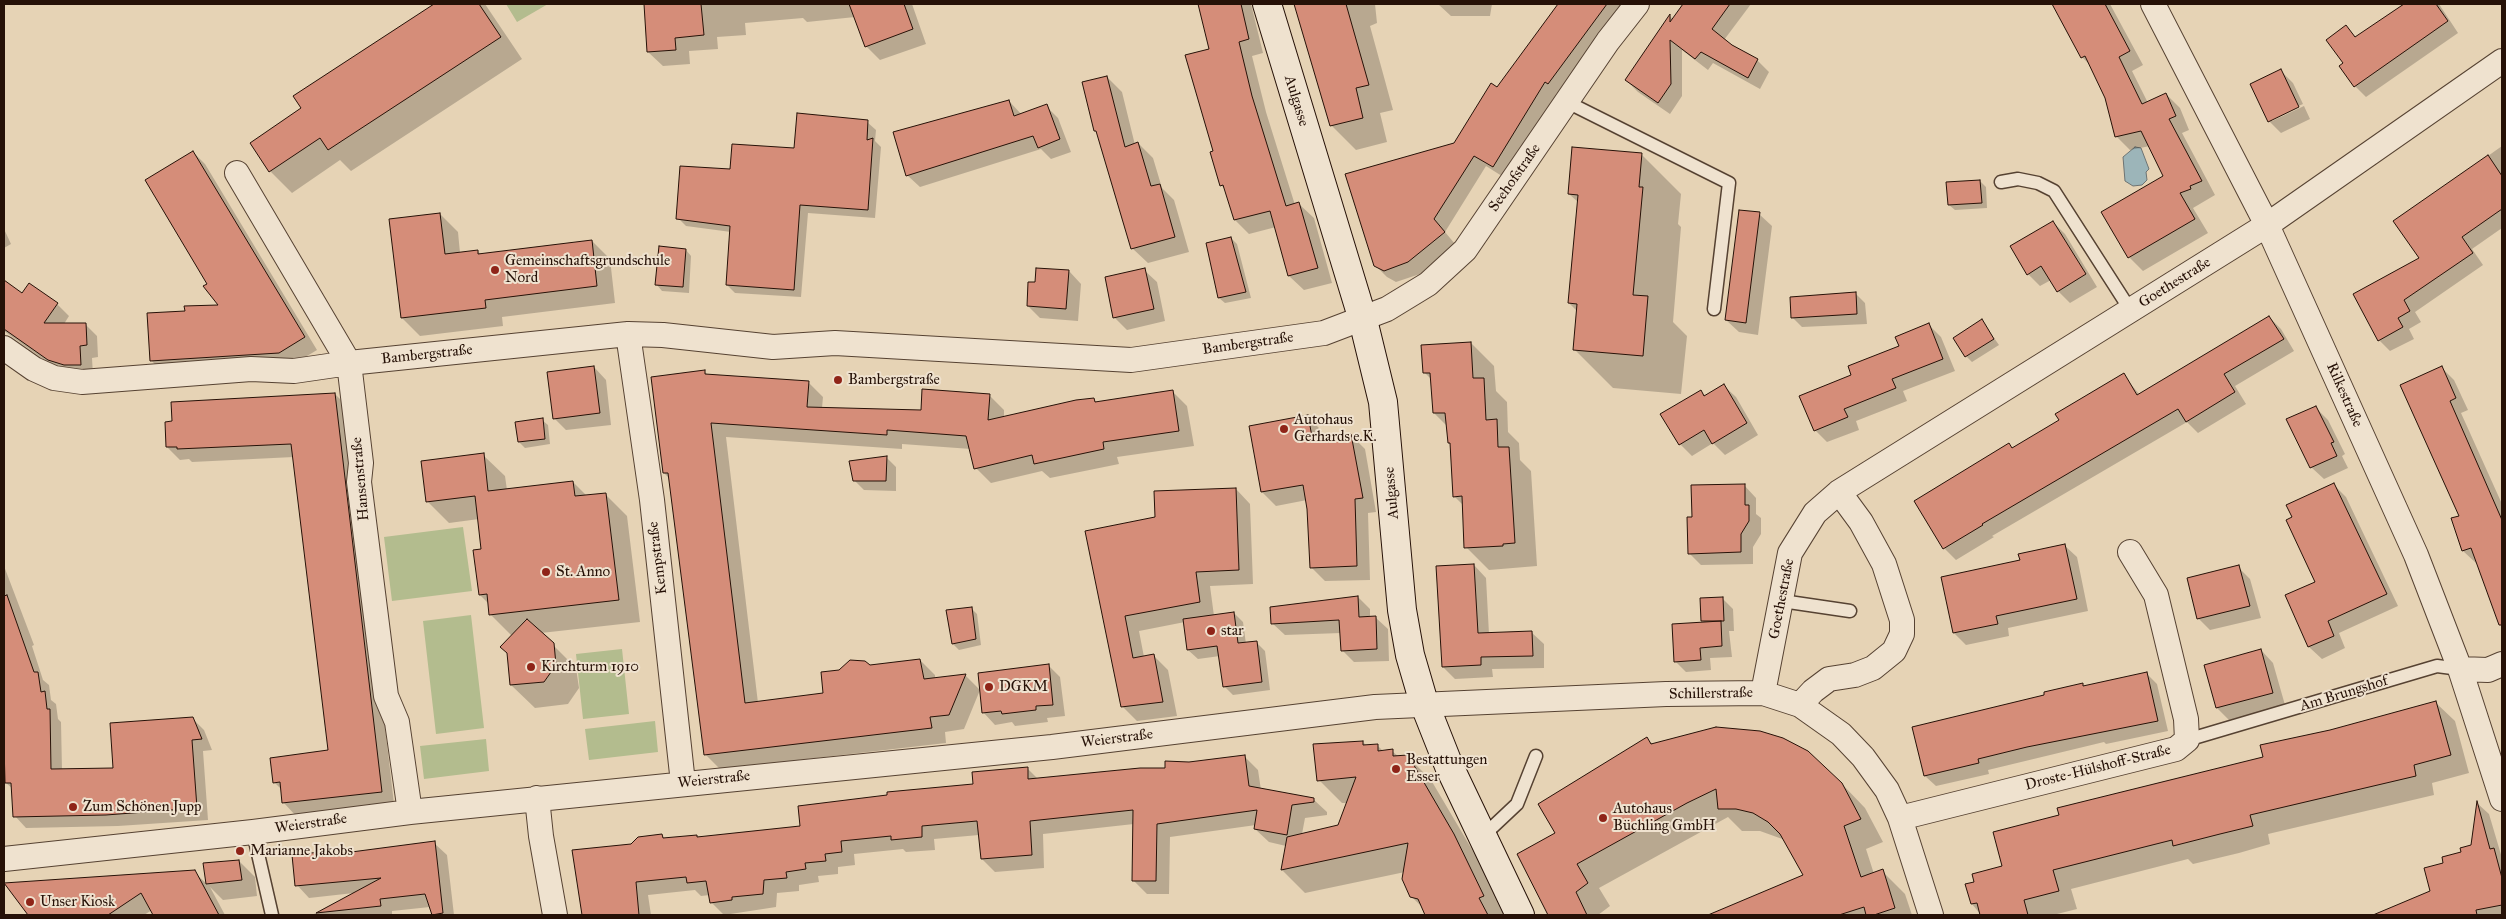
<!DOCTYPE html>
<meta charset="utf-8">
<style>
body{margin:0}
#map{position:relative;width:2506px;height:919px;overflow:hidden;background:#e6d3b5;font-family:"IM FELL Great Primer",serif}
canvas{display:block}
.frame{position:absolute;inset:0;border:5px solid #261107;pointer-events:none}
</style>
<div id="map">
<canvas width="2506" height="919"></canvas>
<div class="frame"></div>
</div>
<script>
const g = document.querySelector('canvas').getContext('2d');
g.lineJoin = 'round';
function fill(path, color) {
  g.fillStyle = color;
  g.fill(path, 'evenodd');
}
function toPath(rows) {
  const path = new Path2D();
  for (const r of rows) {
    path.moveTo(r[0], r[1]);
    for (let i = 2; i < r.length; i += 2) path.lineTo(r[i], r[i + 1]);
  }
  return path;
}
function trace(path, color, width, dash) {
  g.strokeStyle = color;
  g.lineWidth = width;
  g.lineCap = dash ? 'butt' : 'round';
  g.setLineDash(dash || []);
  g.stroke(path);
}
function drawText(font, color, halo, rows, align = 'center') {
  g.font = font + ' "IM FELL Great Primer",serif';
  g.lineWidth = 4;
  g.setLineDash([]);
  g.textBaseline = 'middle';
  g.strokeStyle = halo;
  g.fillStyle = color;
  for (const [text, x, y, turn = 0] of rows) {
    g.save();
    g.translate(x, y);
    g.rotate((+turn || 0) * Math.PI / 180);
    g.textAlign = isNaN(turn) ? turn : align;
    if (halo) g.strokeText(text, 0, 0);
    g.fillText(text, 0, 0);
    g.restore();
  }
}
const green = toPath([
 [506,4,548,4,517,22],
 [463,527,472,591,392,601,384,537],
 [471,615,484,728,436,734,423,621],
 [622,649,629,714,583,719,576,654],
 [655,721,658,752,589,760,585,729],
 [486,739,489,771,424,779,420,746]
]);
const water = toPath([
 [2135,147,2141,148,2149,169,2146,172,2147,180,2142,185,2133,186,2125,181,2123,157,2135,147]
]);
const shadow = toPath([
 [436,4,485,4,522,59,351,171,340,160,292,193,270,171,252,143,303,109,295,96],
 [645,4,912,4,926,44,880,60,866,46,855,17,807,22,803,18,745,23,746,35,717,37,718,49,689,51,690,64,663,66,648,52],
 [1199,4,1251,4,1263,53,1252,56,1266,112,1295,205,1299,204,1314,218,1332,283,1304,290,1289,276,1276,227,1249,234,1235,220,1226,190,1221,185,1215,151,1211,50],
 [1297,4,1375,4,1377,23,1370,26,1393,110,1380,113,1387,142,1356,150,1331,125],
 [1438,4,1492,4,1490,16,1451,16],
 [1563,4,1629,4,1560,95,1557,93,1505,178,1486,166,1445,232,1455,244,1420,274,1396,282,1387,277,1375,265,1455,144],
 [1685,4,1751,4,1724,40,1757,60,1769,72,1760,89,1713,63,1708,70,1682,50,1682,96,1670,114,1638,92,1626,80,1670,16,1673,20],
 [2053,4,2110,4,2143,65,2132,71,2148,103,2166,94,2180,108,2189,130,2182,133,2215,195,2193,208,2208,233,2143,271,2129,257,2103,212,2164,176,2150,146,2130,150,2116,136,2106,97,2091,66,2082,57],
 [2406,4,2439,4,2458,33,2366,97,2355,86,2345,64,2346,27,2356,37],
 [2281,71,2293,83,2303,104,2272,118,2272,121,2304,106,2310,119,2281,133,2269,121],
 [1107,77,1122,92,1135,145,1138,143,1153,158,1162,188,1174,200,1189,252,1148,263,1132,248,1098,133,1096,131],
 [1009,101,1022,115,1046,106,1058,118,1071,152,1051,159,1041,149,920,187,907,175],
 [867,122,876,130,875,141,881,147,875,218,808,213,801,297,735,293,727,285,731,232,686,226,678,218,731,171,795,150],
 [2502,146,2502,228,2472,249,2483,265,2415,312,2421,322,2409,329,2414,339,2390,351,2379,340,2420,259,2395,222],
 [193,152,205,164,317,350,292,365,163,373,151,360,186,312,220,306,209,284],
 [1642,155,1681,194,1678,224,1681,227,1673,322,1687,336,1681,394,1613,388,1575,350,1578,312,1569,303,1578,202,1569,194],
 [1980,181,1986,187,1987,208,1955,210,1949,205],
 [440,214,458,232,460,253,478,251,481,255,592,241,610,259,615,303,502,317,503,326,420,336,402,318,390,220],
 [1759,214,1772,226,1758,335,1739,332,1726,320],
 [2053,222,2065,234,2097,287,2070,303,2058,291,2051,280,2040,286,2028,274],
 [4,229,11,244,4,248],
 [1231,238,1237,244,1251,298,1225,303,1219,298],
 [686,250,691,256,689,293,662,291,657,285],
 [1144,270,1157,282,1165,321,1127,330,1114,317],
 [1069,271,1081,284,1078,321,1040,318,1028,306,1036,284],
 [4,282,22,295,57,304,69,316,64,324,85,324,97,336,98,357,92,358,93,376,61,372,4,331],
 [1855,293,1865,303,1867,324,1802,327,1792,317],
 [2269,317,2281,329,2294,351,2235,386,2246,404,2198,433,2187,422,1992,536,1994,537,1956,560,1944,548,1916,501,2009,445,2013,449,2061,421,2123,375,2140,395],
 [1982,321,1999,345,1972,362,1966,356],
 [1929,325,1941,337,1955,371,1903,391,1907,401,1856,421,1859,430,1827,442,1815,430,1853,376,1901,347],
 [1471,343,1494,366,1496,391,1507,402,1508,432,1519,443,1520,460,1531,471,1537,566,1489,570,1466,547,1463,505,1454,496,1451,445,1449,443,1447,426,1434,413,1432,380,1424,372],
 [594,367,606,380,611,425,566,430,554,418],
 [2442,368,2454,380,2468,410,2461,413,2502,504,2502,611,2492,600,2478,562,2476,563,2463,551,2452,519,2460,516],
 [705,372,708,375,808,382,823,397,822,408,922,411,989,395,1004,410,1004,417,1093,399,1097,403,1172,391,1187,406,1194,446,1117,457,1119,464,1050,478,1042,471,991,483,976,468,971,449,902,444,902,449,726,437,758,703,825,694,870,667,920,660,935,675,935,679,965,675,980,690,964,729,945,732,946,743,720,769,705,754,670,479,664,473],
 [1723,385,1736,397,1758,435,1725,455,1713,443,1692,456,1680,444,1700,391,1706,396],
 [335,394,348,407,394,804,296,816,284,803,282,790,274,782,329,751,294,457,192,462,189,459,180,460,167,447],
 [2316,408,2328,420,2345,454,2342,456,2348,468,2324,479,2311,467],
 [1307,416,1321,430,1323,441,1351,435,1365,449,1376,512,1368,513,1370,580,1325,581,1311,567,1307,500,1276,506,1262,492],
 [542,420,548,425,550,444,525,448,519,442],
 [483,455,505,476,507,490,573,482,587,496,605,494,627,516,640,622,541,633,576,668,579,688,568,704,535,708,511,685,512,636,490,614,489,604,480,595,483,550,479,519,449,523,427,501],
 [886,457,896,467,896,491,864,490,854,480],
 [1744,485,1756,498,1756,514,1761,518,1761,534,1753,547,1753,564,1701,565,1689,553,1693,518],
 [2334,485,2346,497,2398,606,2339,633,2345,648,2322,659,2309,647,2287,595,2316,583],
 [1236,489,1250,504,1253,584,1210,586,1214,616,1234,613,1243,622,1246,644,1256,642,1265,651,1270,690,1233,695,1224,686,1220,656,1198,659,1188,650,1185,622,1139,631,1144,657,1153,655,1168,670,1177,716,1137,721,1122,706,1086,532,1156,518],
 [2064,545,2077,557,2088,611,2008,628,2009,636,1966,645,1954,633],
 [1474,565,1486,578,1489,634,1531,632,1544,644,1544,668,1492,669,1493,677,1455,679,1443,667],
 [4,566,34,645,32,646,43,680,49,685,51,700,56,704,58,719,61,722,62,770,114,769,192,718,204,730,212,750,203,751,208,820,118,826,26,828,15,816,13,789,6,783],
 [2238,567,2250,579,2261,618,2210,630,2198,618],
 [1358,597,1370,609,1370,617,1375,617,1388,629,1389,661,1354,662,1342,650,1341,633,1285,635,1272,623],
 [1722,598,1733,609,1734,631,1729,631,1732,657,1710,658,1711,670,1686,672,1675,661,1705,623,1703,621],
 [971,608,977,614,981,645,959,650,953,644,947,611],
 [2261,650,2273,663,2285,705,2229,720,2217,708,2206,666],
 [1048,665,1060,677,1065,716,1047,718,1048,722,1015,726,1012,722,995,725,983,712],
 [2146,673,2157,684,2168,731,2106,744,2104,742,1988,770,1989,774,1936,786,1925,776,2046,696,2082,685,2085,687],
 [2436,703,2455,721,2469,773,2432,783,2434,795,2268,834,2270,844,2239,853,2193,864,2188,859,2071,889,2077,909,2053,915,1981,915,1972,904,1975,883,2003,867,2330,731],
 [1647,739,1653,744,1842,784,1865,808,1883,842,1866,849,1874,874,1882,871,1905,894,1912,915,1728,915,1725,909,1805,876,1785,840,1760,831,1742,831,1728,817,1599,888,1610,906,1598,915,1550,915,1519,855,1556,833],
 [1363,742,1367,746,1377,745,1383,751,1392,751,1399,757,1407,756,1431,780,1477,858,1504,915,1427,915,1424,909,1411,896,1405,872,1305,893,1282,870,1286,846,1269,842,1255,829,1256,825,1170,837,1169,894,1147,894,1133,880,1134,824,1043,834,1044,868,995,872,982,859,979,835,934,839,935,850,906,852,903,849,854,854,855,865,838,867,838,874,818,876,819,882,799,885,799,891,777,893,776,907,724,915,711,902,710,895,701,896,695,890,648,895,651,915,584,915,582,896,632,845,662,836,665,839,696,836,699,838,802,827,975,785,1027,768,1039,780,1167,769,1189,763,1244,756,1258,770,1261,790,1313,799,1327,812,1327,815,1305,818,1302,834,1339,826,1348,803,1342,803,1319,780],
 [2478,804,2489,814,2502,858,2502,915,2376,915,2432,891,2445,864,2473,846],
 [434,843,447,855,454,915,433,915,430,907,392,911,392,915,312,915,354,893,309,898,297,885,320,853,324,857],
 [239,861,255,877,257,896,223,900,210,887,225,915,156,915,152,910,144,915,29,915,5,884,194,872,207,884,204,865]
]);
const building = toPath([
 [434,4,479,4,501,37,328,150,320,138,269,172,250,143,301,108,293,96,434,4],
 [644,4,701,4,704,35,675,38,676,50,647,52,644,4],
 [849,4,904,4,913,29,865,47,849,4],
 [1198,4,1241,4,1249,39,1239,42,1252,96,1286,206,1299,202,1318,268,1288,276,1270,211,1234,220,1223,185,1220,186,1210,152,1213,151,1185,55,1209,49,1198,4],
 [1294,4,1346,4,1369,85,1356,88,1363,118,1330,126,1294,4],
 [1558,4,1607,4,1548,84,1545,82,1493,167,1474,156,1434,219,1445,232,1408,262,1384,271,1374,266,1345,174,1454,143,1491,83,1497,87,1558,4],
 [1683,4,1730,4,1712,29,1732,45,1758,59,1748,78,1701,52,1695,59,1670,40,1671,84,1658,103,1625,80,1670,14,1670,22,1683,4],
 [2052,4,2105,4,2130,51,2119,57,2142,104,2166,93,2176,116,2169,119,2202,181,2190,186,2191,189,2180,193,2195,219,2128,258,2101,212,2163,176,2141,131,2115,137,2105,98,2085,56,2081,58,2052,4],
 [2404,4,2436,4,2448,21,2354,87,2339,66,2343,63,2326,40,2346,25,2355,37,2404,4],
 [2281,69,2299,107,2268,122,2250,84,2281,69],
 [1107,76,1125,147,1138,142,1151,186,1160,184,1175,237,1131,249,1096,131,1094,131,1082,82,1107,76],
 [1009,100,1014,116,1047,104,1060,139,1038,148,1033,136,906,176,893,132,1009,100],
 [797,113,868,120,867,140,873,138,868,210,800,205,794,290,726,285,730,226,676,219,680,166,730,169,732,144,794,148,797,113],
 [1572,147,1642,153,1639,187,1643,187,1633,295,1648,296,1643,356,1573,350,1577,304,1568,303,1578,195,1568,194,1572,147],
 [193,151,305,337,279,353,150,361,147,313,185,311,184,306,218,305,203,286,207,284,145,180,193,151],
 [2488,155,2502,176,2502,209,2462,237,2473,253,2404,300,2410,311,2398,318,2403,327,2378,341,2353,294,2419,258,2393,221,2488,155],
 [1980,180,1982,203,1948,205,1946,182,1980,180],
 [1739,210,1760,212,1746,323,1725,320,1739,210],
 [440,213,445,254,478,250,478,254,592,240,597,286,485,300,486,308,401,318,389,219,440,213],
 [2053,221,2086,274,2057,292,2041,266,2027,275,2010,246,2053,221],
 [1231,237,1246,292,1218,298,1206,243,1231,237],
 [659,246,686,249,683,287,655,285,659,246],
 [1036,268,1069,270,1066,309,1027,306,1028,282,1035,282,1036,268],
 [1145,268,1154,309,1113,318,1105,277,1145,268],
 [4,280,22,293,29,283,58,303,44,323,86,323,87,345,80,346,81,365,64,365,48,360,4,329,4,280],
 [1856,292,1857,314,1791,318,1790,297,1856,292],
 [2269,316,2284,339,2224,374,2235,392,2186,422,2178,409,1982,524,1983,525,1943,549,1914,501,2009,443,2012,448,2059,420,2055,414,2124,373,2137,395,2269,316],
 [1982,319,1994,339,1965,357,1953,338,1982,319],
 [1929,323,1943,359,1892,379,1896,388,1844,409,1848,417,1814,431,1799,396,1851,375,1848,366,1899,346,1895,337,1929,323],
 [1471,342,1473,378,1484,378,1486,420,1497,419,1498,447,1509,447,1515,543,1503,544,1503,546,1464,548,1462,496,1453,497,1450,443,1448,443,1445,413,1433,413,1430,373,1423,373,1421,345,1471,342],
 [594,366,600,413,553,419,547,372,594,366],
 [2442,366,2456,398,2450,401,2502,520,2502,625,2499,625,2471,548,2462,551,2451,518,2459,516,2400,385,2442,366],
 [705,370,705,374,809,381,807,407,921,410,922,389,990,394,988,420,1076,400,1094,398,1095,402,1173,390,1179,431,1103,442,1104,449,1034,464,1032,455,974,469,966,436,887,430,887,435,711,423,745,703,823,693,821,672,839,670,850,660,865,661,870,665,920,659,924,679,966,674,949,715,930,717,932,728,704,755,668,473,663,473,651,377,705,370],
 [1724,384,1747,423,1712,444,1704,430,1679,445,1660,414,1701,390,1704,396,1724,384],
 [335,393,382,792,282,803,280,782,273,783,270,758,328,750,291,444,177,449,177,447,166,447,165,422,172,421,171,402,335,393],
 [2316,406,2334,442,2331,443,2337,456,2310,468,2286,419,2316,406],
 [1308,415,1313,442,1351,434,1363,498,1355,499,1357,566,1310,568,1307,509,1303,485,1261,492,1249,426,1308,415],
 [543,418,545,439,518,442,515,422,543,418],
 [484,453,488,491,573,481,575,496,606,493,619,600,489,615,487,594,479,595,473,550,481,549,475,496,426,502,421,461,484,453],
 [887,456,886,481,853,481,849,461,887,456],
 [2334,483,2387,594,2328,621,2334,636,2308,647,2285,595,2315,582,2286,520,2292,517,2286,505,2334,483],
 [1745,484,1745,505,1749,505,1749,521,1741,534,1741,552,1688,554,1687,517,1692,517,1691,485,1745,484],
 [1236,488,1239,570,1196,572,1200,602,1125,616,1133,658,1154,654,1163,702,1121,707,1085,531,1155,517,1154,491,1236,488],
 [2065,544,2077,599,1996,616,1998,624,1953,633,1941,577,2020,560,2018,554,2065,544],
 [1474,564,1478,633,1532,631,1533,656,1481,657,1481,665,1442,667,1436,566,1474,564],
 [2239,565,2250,606,2197,619,2187,578,2239,565],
 [7,595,34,672,38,672,41,692,45,691,47,709,50,709,51,769,113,768,110,723,193,717,202,739,192,740,197,808,106,815,13,817,11,783,5,783,4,745,4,596,7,595],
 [1358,596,1359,617,1376,616,1377,649,1341,651,1339,620,1271,624,1270,607,1358,596],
 [1723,597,1724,621,1701,621,1700,598,1723,597],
 [972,607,976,639,952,644,946,610,972,607],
 [1234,612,1238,643,1257,641,1262,682,1223,687,1217,646,1187,650,1183,619,1234,612],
 [527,619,554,643,556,665,544,682,510,685,507,653,500,647,527,619],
 [1721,621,1722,646,1700,648,1701,660,1674,662,1672,624,1721,621],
 [2261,649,2273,693,2216,708,2204,665,2261,649],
 [1049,664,1053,705,1036,706,1036,710,1002,714,1001,711,982,713,978,673,1049,664],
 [2147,672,2158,721,2027,747,1978,759,1979,763,1924,776,1912,727,2044,695,2044,692,2083,683,2083,686,2147,672],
 [2436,701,2451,755,2414,765,2416,776,2250,815,2253,826,2220,834,2173,846,2172,840,2053,870,2059,891,2024,900,2028,915,1980,915,1977,903,1971,904,1965,884,1974,882,1972,874,2002,866,1993,832,2059,815,2057,808,2263,757,2260,745,2330,730,2436,701],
 [1716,727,1760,731,1783,738,1808,751,1842,783,1861,819,1844,826,1861,877,1883,869,1895,908,1874,915,1866,915,1864,907,1839,915,1708,915,1803,875,1780,834,1768,822,1753,813,1736,809,1718,809,1716,789,1687,803,1577,864,1588,883,1576,892,1587,915,1548,915,1517,854,1555,833,1538,804,1647,737,1651,744,1716,727],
 [1363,741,1363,745,1378,744,1378,751,1393,749,1393,756,1408,755,1454,834,1484,896,1479,898,1488,915,1425,915,1418,899,1410,897,1402,879,1408,843,1281,870,1287,837,1338,825,1356,777,1317,781,1313,744,1363,741],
 [1245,755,1249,786,1314,798,1314,802,1292,805,1287,835,1254,829,1257,810,1157,824,1156,881,1132,881,1133,810,1030,821,1032,855,981,859,977,821,922,826,922,837,891,840,891,836,841,841,842,852,825,854,826,861,805,863,806,869,786,872,787,878,764,880,763,894,732,897,732,900,710,903,706,881,687,883,686,877,636,882,639,915,582,915,572,850,631,844,638,837,662,834,663,838,697,835,697,837,800,826,798,806,887,795,887,792,973,784,972,772,1028,767,1028,779,1140,768,1165,768,1165,761,1189,762,1245,755],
 [2477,801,2490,849,2494,848,2502,878,2502,905,2476,910,2477,915,2373,915,2430,891,2424,868,2443,863,2442,857,2461,852,2460,848,2471,845,2477,801],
 [435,841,443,913,432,915,425,894,380,899,381,906,316,913,381,878,295,886,292,855,321,852,321,856,435,841],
 [239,860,242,880,206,884,203,863,239,860],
 [195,870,219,915,153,915,141,893,108,915,28,915,4,883,195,870]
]);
const service = toPath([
 [1567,102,1729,183,1714,309],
 [2001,182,2018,179,2038,183,2054,191,2131,311],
 [1782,601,1850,611],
 [2187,740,2437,666,2460,669],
 [253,832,272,915],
 [1483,836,1517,804,1536,756]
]);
const minor = toPath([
 [2153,4,2267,225,2416,555,2460,669,2502,799],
 [237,173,349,363,361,463,359,482,386,696,397,722,410,812],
 [628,334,652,500,683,783],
 [4,348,34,369,54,378,82,382,251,369,294,371,349,363,628,334,663,335,773,347,835,343,1131,360,1324,333,1387,309,1428,284,1465,250,1608,41,1637,4],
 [2460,669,2488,670,2502,664],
 [1763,693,1790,553,1815,513,1839,492,2267,225,2502,61],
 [1800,705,1813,691,1829,679,1855,675,1873,668,1894,651,1902,634,1902,620,1884,564,1861,522,1839,492],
 [537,798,541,836,555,915],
 [1900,818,2176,749,2187,740,2186,719,2156,595,2130,552],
 [4,859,253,832,410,812,1052,747,1375,707,1666,694,1763,693,1800,705,1841,734,1863,757,1887,790,1900,818,1931,915]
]);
const secondary = toPath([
 [1267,4,1363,320,1383,402,1402,610,1410,655,1424,703,1449,766,1520,915]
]);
const markers = [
 [495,270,5,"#8f2418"],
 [838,380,5,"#8f2418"],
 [1284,429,5,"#8f2418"],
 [546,572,5,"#8f2418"],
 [1211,631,5,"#8f2418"],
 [531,667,5,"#8f2418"],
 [989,687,5,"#8f2418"],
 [1396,769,5,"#8f2418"],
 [73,807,5,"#8f2418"],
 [1603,818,5,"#8f2418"],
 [240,851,5,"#8f2418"],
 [30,902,5,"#8f2418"]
];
const streetNames = [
 ["Aulgasse",1296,101,73],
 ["Seehofstraße",1515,178,-55],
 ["Goethestraße",2175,283,-32],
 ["Bambergstraße",1248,344,-8],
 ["Bambergstraße",427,355,-6],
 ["Rilkestraße",2344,395,66],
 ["Hansenstraße",361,479,-95],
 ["Aulgasse",1392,493,-95],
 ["Kempstraße",658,558,-97],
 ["Goethestraße",1782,599,-79],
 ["Schillerstraße",1711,694,-1],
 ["Am Brungshof",2344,694,-17],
 ["Weierstraße",1117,739,-7],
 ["Droste-Hülshoff-Straße",2098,768,-14],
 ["Weierstraße",714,780,-6],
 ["Weierstraße",311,824,-8]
];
const poiNames = [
 ["Gemeinschaftsgrundschule",505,261],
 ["Nord",505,278],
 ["Bambergstraße",848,380],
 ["Autohaus",1294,420],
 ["Gerhards e.K.",1294,437],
 ["St. Anno",556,572],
 ["star",1221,631],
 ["Kirchturm 1910",541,667],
 ["DGKM",999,687],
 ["Bestattungen",1406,760],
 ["Esser",1406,777],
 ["Zum Schönen Jupp",83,807],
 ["Autohaus",1613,809],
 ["Büchling GmbH",1613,826],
 ["Marianne Jakobs",250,851],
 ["Unser Kiosk",40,902]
];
fill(green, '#b3bc8e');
fill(water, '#9cb5b9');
trace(water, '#6d7372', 1);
fill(shadow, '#0003');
fill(building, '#d58d79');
trace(building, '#261107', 1);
trace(service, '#564232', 15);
trace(minor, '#564232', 26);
trace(secondary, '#261107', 30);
trace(service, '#efe2cf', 12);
trace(minor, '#efe2cf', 24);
trace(secondary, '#efe2cf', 28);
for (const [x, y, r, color] of markers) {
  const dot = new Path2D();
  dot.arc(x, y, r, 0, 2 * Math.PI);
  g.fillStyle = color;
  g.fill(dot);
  trace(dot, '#efe2cf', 2);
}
drawText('15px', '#261107', '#efe2cf', streetNames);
drawText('15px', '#261107', '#efe2cf', poiNames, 'left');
</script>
